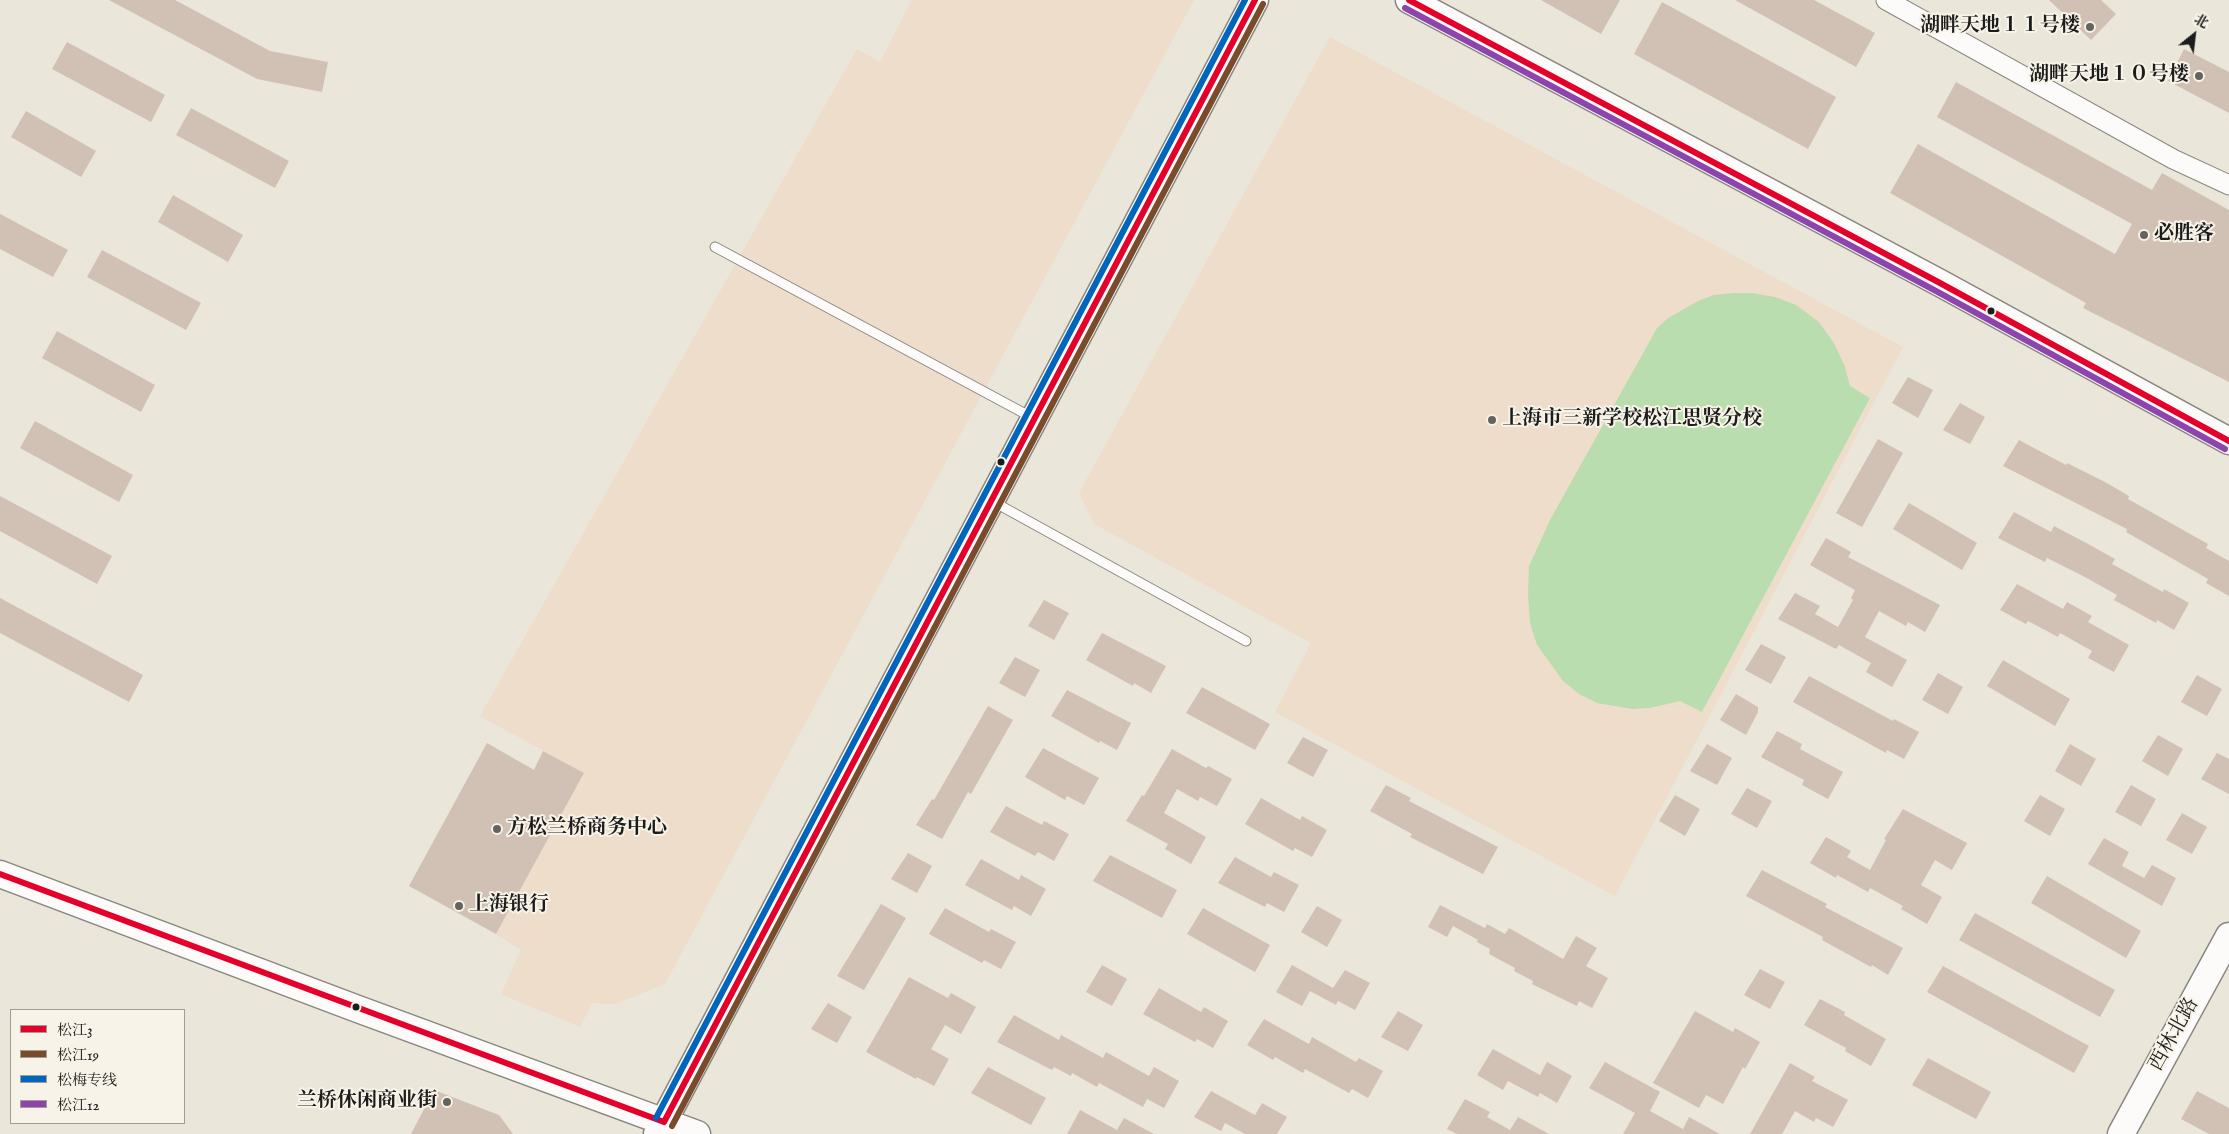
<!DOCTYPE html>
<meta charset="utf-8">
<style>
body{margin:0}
#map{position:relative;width:2229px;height:1134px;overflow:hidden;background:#eae6da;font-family:"IM FELL English","Noto Serif SC",serif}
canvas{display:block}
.legend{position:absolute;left:10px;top:1009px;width:175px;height:115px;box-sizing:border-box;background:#f7f3e8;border:1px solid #9f9d96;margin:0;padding:6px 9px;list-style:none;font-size:15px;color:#1c1c1c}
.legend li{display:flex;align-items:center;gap:10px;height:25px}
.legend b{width:25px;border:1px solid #9f9d96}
.north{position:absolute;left:2169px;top:10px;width:50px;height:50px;-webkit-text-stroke:4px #f7f3e8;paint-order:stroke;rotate:29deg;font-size:14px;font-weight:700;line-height:20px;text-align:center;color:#1c1c1c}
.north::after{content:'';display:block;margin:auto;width:18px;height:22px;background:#1c1c1c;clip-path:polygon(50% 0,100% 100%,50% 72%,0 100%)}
</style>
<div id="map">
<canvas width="2229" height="1134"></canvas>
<ul class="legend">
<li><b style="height:6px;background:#e4002b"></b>松江3</li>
<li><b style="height:6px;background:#7a4b2a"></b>松江19</li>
<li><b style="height:6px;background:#0065bd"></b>松梅专线</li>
<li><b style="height:6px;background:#8e44ad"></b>松江12</li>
</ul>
<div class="north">北</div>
</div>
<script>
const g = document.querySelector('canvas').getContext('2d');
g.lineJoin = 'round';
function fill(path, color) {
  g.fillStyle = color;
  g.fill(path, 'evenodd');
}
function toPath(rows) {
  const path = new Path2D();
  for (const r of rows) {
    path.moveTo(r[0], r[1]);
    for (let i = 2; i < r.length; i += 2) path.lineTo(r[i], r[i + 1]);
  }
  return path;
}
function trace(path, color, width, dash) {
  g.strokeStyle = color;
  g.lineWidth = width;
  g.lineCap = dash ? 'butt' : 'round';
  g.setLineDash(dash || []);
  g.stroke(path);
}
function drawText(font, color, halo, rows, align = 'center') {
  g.font = font + ' "IM FELL English","Noto Serif SC",serif';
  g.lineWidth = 4;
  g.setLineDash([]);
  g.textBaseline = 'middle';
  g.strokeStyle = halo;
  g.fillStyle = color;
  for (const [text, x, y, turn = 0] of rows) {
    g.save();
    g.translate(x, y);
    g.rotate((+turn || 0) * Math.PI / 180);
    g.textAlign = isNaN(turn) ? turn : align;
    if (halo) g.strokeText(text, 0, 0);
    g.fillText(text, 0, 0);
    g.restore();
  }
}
const built = toPath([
 [912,0,1194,0,665,984,615,1004,592,1003,580,1027,501,994,521,950,496,934,584,773,480,716,857,49,880,62],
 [1330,37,1903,347,1615,896,1275,712,1311,643,1094,524,1079,493]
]);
const green = toPath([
 [1733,293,1752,293,1775,297,1796,305,1819,322,1834,343,1845,367,1850,386,1870,398,1702,712,1680,701,1650,708,1632,709,1597,703,1579,694,1563,681,1537,645,1530,623,1528,595,1529,566,1550,520,1657,328,1668,318,1698,301,1714,295]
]);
const building = toPath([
 [109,0,175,0,270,51,328,62,322,92,257,79],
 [1541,0,1620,0,1601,34],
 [1735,0,1814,0,1875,33,1856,67],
 [2049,0,2101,0,2116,14,2091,40],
 [1662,2,1836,97,1808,149,1634,54],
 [67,42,165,95,151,122,52,69],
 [2184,49,2229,72,2229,113,2168,81],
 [1956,82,2152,190,2162,173,2229,210,2229,382,2083,308,2086,303,1890,193,1918,144,2115,254,2132,224,1937,117],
 [191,108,289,161,275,188,176,135],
 [26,111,96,151,81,177,11,137],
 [173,195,243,235,228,262,158,222],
 [0,214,68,250,53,277,0,249],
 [102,250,201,303,186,330,87,277],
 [57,331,155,385,141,412,42,358],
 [1908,377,1933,390,1918,418,1892,403],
 [1960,403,1985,417,1970,444,1943,430],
 [35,421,133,475,119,502,20,448],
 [1878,439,1903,453,1862,527,1836,513],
 [2019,440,2066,465,2067,463,2105,482,2129,496,2128,499,2208,544,2206,548,2229,561,2229,596,2206,583,2208,579,2126,532,2127,529,2003,466],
 [0,496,112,556,97,584,0,531],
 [1909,503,1977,543,1962,570,1893,529],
 [2014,512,2051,532,2054,526,2090,545,2115,559,2112,564,2163,592,2164,589,2189,603,2174,630,2157,620,2156,623,2114,600,2117,595,2083,576,2047,558,2045,562,1998,538],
 [1826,538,1851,552,1848,557,1940,605,1925,632,1908,622,1906,626,1879,611,1865,637,1907,660,1892,687,1866,672,1871,663,1839,645,1836,649,1778,619,1795,593,1820,606,1815,614,1838,627,1853,600,1851,598,1855,590,1810,565],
 [2017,584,2063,609,2067,602,2092,616,2088,622,2129,645,2114,672,2088,658,2092,651,2060,633,2058,637,2028,621,2026,624,2000,610],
 [0,598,143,675,129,702,0,633],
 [1044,600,1069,613,1054,640,1028,626],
 [1102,633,1166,666,1151,693,1134,683,1133,686,1086,660],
 [1761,644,1786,657,1771,684,1745,670],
 [1015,657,1040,670,1025,697,999,683],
 [2003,660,2070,699,2055,726,1987,686],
 [1938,673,1963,687,1948,714,1922,700],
 [2197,675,2222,689,2207,716,2181,702],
 [1809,676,1893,721,1894,719,1919,732,1904,759,1887,750,1886,753,1793,702],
 [1202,687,1270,724,1255,750,1186,713],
 [1067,690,1131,723,1117,750,1100,741,1099,743,1051,716],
 [1736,694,1758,707,1758,712,1746,735,1720,720],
 [988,706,1013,720,971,794,968,792,942,839,916,825,932,799,934,800],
 [1777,731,1802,744,1800,749,1843,772,1828,799,1802,785,1804,780,1761,757],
 [2158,735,2183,749,2168,776,2142,761],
 [1303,737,1328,750,1313,777,1287,763],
 [487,743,534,770,543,751,584,773,496,934,409,886],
 [1707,744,1732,758,1717,785,1690,771],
 [2070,744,2096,759,2081,786,2055,771],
 [1043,748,1099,778,1084,805,1067,796,1065,800,1025,777],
 [1172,749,1206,768,1208,766,1232,779,1217,806,1200,797,1198,801,1177,789,1164,813,1206,837,1191,864,1165,849,1168,844,1126,821,1142,795,1144,796],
 [2217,753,2229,759,2229,794,2201,779],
 [1386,785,1411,798,1409,801,1498,847,1483,874,1410,837,1412,834,1370,811],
 [2131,785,2156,799,2141,826,2115,812],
 [1747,788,1772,801,1757,828,1731,814],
 [1675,795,1700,809,1685,836,1659,821],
 [2040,795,2065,809,2050,836,2024,821],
 [1261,798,1300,820,1302,816,1327,830,1312,857,1295,848,1293,851,1245,824],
 [1006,806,1042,825,1044,821,1069,834,1054,861,1038,852,1035,856,990,832],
 [1903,809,1967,843,1952,870,1935,860,1921,885,1942,897,1927,924,1901,909,1903,906,1870,888,1868,892,1837,875,1836,878,1810,863,1826,837,1851,851,1847,857,1870,870,1886,840,1884,839],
 [2182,813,2207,827,2192,854,2166,840],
 [2104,838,2129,852,2122,866,2144,878,2152,865,2176,878,2162,906,2088,864],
 [908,853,932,866,917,893,891,879],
 [1110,855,1177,890,1162,918,1093,881],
 [1235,857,1271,877,1274,872,1299,885,1284,912,1267,903,1265,907,1218,883],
 [981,859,1019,880,1021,875,1046,889,1031,916,1014,906,1012,910,965,885],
 [1762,870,1827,904,1825,907,1903,948,1888,975,1872,965,1871,967,1822,940,1823,937,1746,896],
 [2047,876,2141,931,2126,958,2031,903],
 [881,904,906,918,864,990,837,976],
 [1440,905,1485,928,1487,924,1505,934,1509,928,1563,959,1576,936,1597,948,1586,966,1608,978,1592,1008,1579,1001,1577,1006,1532,984,1533,981,1514,971,1515,968,1489,954,1490,949,1477,942,1478,940,1453,926,1447,937,1428,927],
 [1317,906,1342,920,1327,947,1301,932],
 [945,908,989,932,991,929,1016,942,1001,969,984,960,982,963,929,934],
 [1203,908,1270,945,1255,972,1187,934],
 [1975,913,2115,990,2100,1017,1959,940],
 [1102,965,1127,979,1112,1006,1086,992],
 [1292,965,1333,988,1345,970,1370,983,1355,1010,1338,1001,1336,1005,1310,991,1302,1006,1276,992],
 [1943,966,2089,1046,2074,1073,1927,992],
 [1760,969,1785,982,1770,1009,1744,995],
 [909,977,948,998,951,993,976,1007,961,1034,945,1025,931,1049,949,1059,934,1086,917,1077,916,1079,866,1052],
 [1159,988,1201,1012,1204,1007,1228,1021,1213,1048,1197,1039,1195,1042,1143,1014],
 [1820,999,1845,1012,1844,1015,1886,1039,1871,1066,1845,1051,1846,1048,1804,1025],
 [828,1003,852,1017,837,1043,811,1029],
 [1398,1011,1423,1025,1408,1051,1381,1037],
 [1695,1011,1733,1032,1735,1028,1760,1042,1745,1069,1743,1067,1723,1104,1706,1095,1699,1108,1653,1083],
 [1014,1015,1059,1040,1061,1035,1103,1058,1106,1052,1149,1076,1154,1067,1179,1081,1164,1108,1147,1099,1143,1107,1099,1083,1097,1087,1072,1073,1071,1076,1054,1067,1052,1070,997,1042],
 [1264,1019,1309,1044,1312,1037,1356,1062,1359,1058,1383,1071,1368,1098,1352,1089,1349,1093,1305,1069,1303,1073,1275,1057,1273,1060,1247,1045],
 [1493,1049,1540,1075,1547,1062,1572,1076,1557,1103,1540,1093,1538,1097,1508,1081,1503,1090,1477,1075],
 [1928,1058,1991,1092,1976,1119,1912,1085],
 [1605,1062,1660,1092,1650,1111,1683,1129,1689,1117,1720,1134,1623,1134,1635,1113,1589,1088],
 [1790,1063,1815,1077,1812,1081,1848,1100,1833,1127,1816,1118,1814,1122,1795,1111,1782,1134,1750,1134],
 [988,1067,1046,1098,1031,1125,971,1093],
 [434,1090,499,1115,513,1134,411,1134],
 [1211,1091,1255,1115,1262,1103,1287,1117,1277,1134,1245,1134,1225,1123,1221,1131,1194,1117],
 [2197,1091,2229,1108,2229,1134,2209,1134,2181,1119],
 [1465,1099,1490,1112,1487,1117,1510,1130,1518,1117,1549,1134,1457,1134,1447,1129],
 [1080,1110,1117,1130,1124,1118,1154,1134,1067,1134]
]);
const lane = toPath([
 [715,247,1033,418],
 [992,501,1246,641]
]);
const street = toPath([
 [1886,0,2173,159,2229,185]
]);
const secondary = toPath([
 [1409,0,1940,283,2229,441],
 [0,874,355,1008,697,1134],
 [657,1134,1255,0],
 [2121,1134,2229,936]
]);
const bus1 = toPath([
 [1409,0,1940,283,2229,441],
 [0,874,664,1122],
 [664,1122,1255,0]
]);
const bus2 = toPath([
 [672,1126,1263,4]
]);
const bus3 = toPath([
 [656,1118,1245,0]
]);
const bus4 = toPath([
 [1405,8,1936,291,2225,449]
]);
const markers = [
 [2090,27,5,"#64635e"],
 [2199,76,5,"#64635e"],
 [2144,235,5,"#64635e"],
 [1991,311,4.5,"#1c1c1c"],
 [1492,420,5,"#64635e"],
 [1001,462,4.5,"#1c1c1c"],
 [497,829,5,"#64635e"],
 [459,906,5,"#64635e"],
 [356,1007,4.5,"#1c1c1c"],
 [447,1102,5,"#64635e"]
];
const poiNames = [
 ["湖畔天地１１号楼",2080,27,"right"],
 ["湖畔天地１０号楼",2189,76,"right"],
 ["必胜客",2154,235],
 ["上海市三新学校松江思贤分校",1502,420],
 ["方松兰桥商务中心",507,829],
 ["上海银行",469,906],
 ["兰桥休闲商业街",437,1102,"right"]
];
const streetNames = [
 ["西林北路",2175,1035,-61]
];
fill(built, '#eeddca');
fill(green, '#baddb0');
fill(building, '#d1c1b4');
trace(lane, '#898781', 11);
trace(street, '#898781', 21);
trace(secondary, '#898781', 29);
trace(lane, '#fcfbf9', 9);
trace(street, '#fcfbf9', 19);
trace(secondary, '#fcfbf9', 26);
trace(bus1, '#e4002b', 6);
trace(bus2, '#7a4b2a', 6);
trace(bus3, '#0065bd', 6);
trace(bus4, '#8e44ad', 6);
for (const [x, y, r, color] of markers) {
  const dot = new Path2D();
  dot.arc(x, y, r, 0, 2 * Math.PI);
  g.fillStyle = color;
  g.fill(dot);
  trace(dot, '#f7f3e8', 2);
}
drawText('bold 20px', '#1c1c1c', '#f7f3e8', poiNames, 'left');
drawText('20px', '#1c1c1c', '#f7f3e8', streetNames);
</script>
